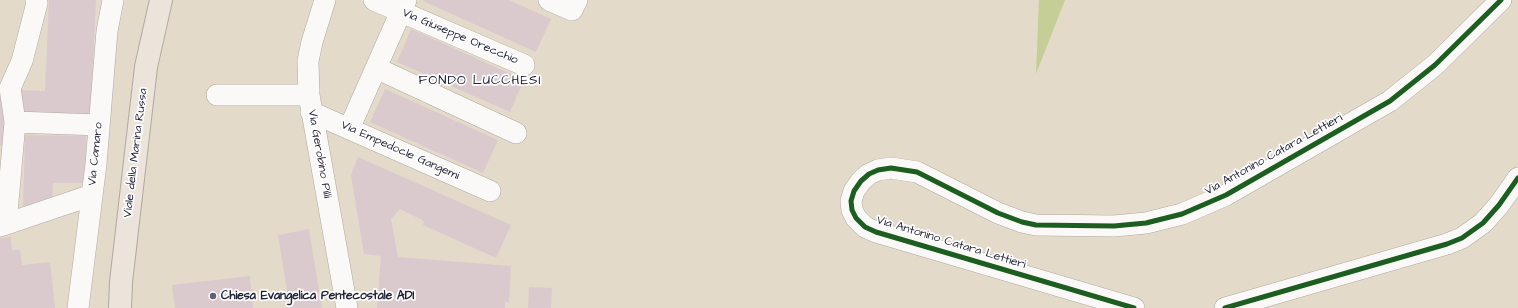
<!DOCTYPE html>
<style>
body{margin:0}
canvas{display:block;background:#e3dac9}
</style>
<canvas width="1518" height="308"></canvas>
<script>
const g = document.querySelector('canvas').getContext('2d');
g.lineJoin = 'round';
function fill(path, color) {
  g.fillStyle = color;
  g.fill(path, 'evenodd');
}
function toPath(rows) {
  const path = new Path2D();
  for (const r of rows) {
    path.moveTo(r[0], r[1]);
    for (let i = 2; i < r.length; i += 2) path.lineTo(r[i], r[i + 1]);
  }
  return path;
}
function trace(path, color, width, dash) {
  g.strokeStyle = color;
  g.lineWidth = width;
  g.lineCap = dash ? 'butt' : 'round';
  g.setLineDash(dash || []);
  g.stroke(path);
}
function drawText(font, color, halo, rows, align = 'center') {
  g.font = font + ' "Architects Daughter",sans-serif';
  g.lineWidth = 3.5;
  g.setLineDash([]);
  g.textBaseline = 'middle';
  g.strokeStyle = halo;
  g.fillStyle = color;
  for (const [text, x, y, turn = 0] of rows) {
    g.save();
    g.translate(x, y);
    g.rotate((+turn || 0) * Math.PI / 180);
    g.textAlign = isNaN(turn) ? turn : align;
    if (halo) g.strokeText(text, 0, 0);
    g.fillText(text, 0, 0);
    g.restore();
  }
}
const green = toPath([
 [1039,0,1065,0,1036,74]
]);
const building = toPath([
 [49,0,96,0,90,124,18,121,19,90,45,91],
 [424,0,509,0,551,19,536,52,423,1],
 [411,29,524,80,510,112,397,62],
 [385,89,498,140,483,173,370,122],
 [0,94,13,143,0,146],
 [25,135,86,136,85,183,53,183,52,207,23,206],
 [358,157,511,225,496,258,423,225,424,221,400,209,391,219,398,257,511,266,509,302,505,302,505,308,377,308,381,256,364,254,351,175],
 [309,229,322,308,290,308,278,235],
 [11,237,12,250,20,250,22,265,50,262,55,308,0,308,0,238],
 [250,276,253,308,175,308,172,285],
 [529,287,552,288,551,308,528,308]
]);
const minor = toPath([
 [325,0,312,42,308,61,309,95,347,308],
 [374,0,524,65],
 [549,0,572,10,577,0],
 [376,68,516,133],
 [217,95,309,95],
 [311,112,490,191],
 [15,122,99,125],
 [349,129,406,0],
 [6,224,15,122,10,88,22,61,37,3,36,0],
 [0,226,92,195],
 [78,308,96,164,107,31,113,0],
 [1134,308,876,232,865,227,856,218,852,210,851,201,854,191,861,181,869,174,878,170,891,168,917,172,998,213,1022,222,1036,225,1114,226,1146,223,1182,214,1226,195,1390,101,1435,65,1501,0],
 [1225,308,1447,244,1462,238,1483,223,1499,205,1518,178]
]);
const primary = toPath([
 [120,308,121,282,146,67,161,0]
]);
const cycleway = toPath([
 [1134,308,876,232,865,227,856,218,852,210,851,201,854,191,861,181,869,174,878,170,891,168,917,172,998,213,1022,222,1036,225,1114,226,1146,223,1182,214,1226,195,1390,101,1435,65,1501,0],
 [1225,308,1447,244,1462,238,1483,223,1499,205,1518,178]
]);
const markers = [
 [213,296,4,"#66626d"]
];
const streetNames = [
 ["Via Giuseppe Orecchio",460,37,23],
 ["Via Empedocle Gangemi",400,151,24],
 ["Viale della Marina Russa",136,153,-83],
 ["Via Camaro",96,154,-84],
 ["Via Gerobino Pilli",319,154,80],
 ["Via Antonino Catara Lettieri",1274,155,-29],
 ["Via Antonino Catara Lettieri",951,243,17]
];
const poiNames = [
 ["Chiesa Evangelica Pentecostale ADI",221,296]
];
const neighbourhoodNames = [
 ["FONDO LUCCHESI",480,81]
];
fill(green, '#c4ce96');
fill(building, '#dbcacd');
trace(minor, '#afa9a1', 22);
trace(primary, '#afa9a1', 24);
trace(minor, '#fbf9f7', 21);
trace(primary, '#ece3da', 22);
trace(cycleway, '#1b5e20', 5);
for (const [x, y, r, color] of markers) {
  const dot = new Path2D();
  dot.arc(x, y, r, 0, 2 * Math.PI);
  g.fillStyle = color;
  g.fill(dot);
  trace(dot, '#fff', 1.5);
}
drawText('12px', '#22223b', '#fff', streetNames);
drawText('bold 12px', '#22223b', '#fff', poiNames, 'left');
g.letterSpacing = '1px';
drawText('13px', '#22223b', '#fff', neighbourhoodNames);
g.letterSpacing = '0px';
</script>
